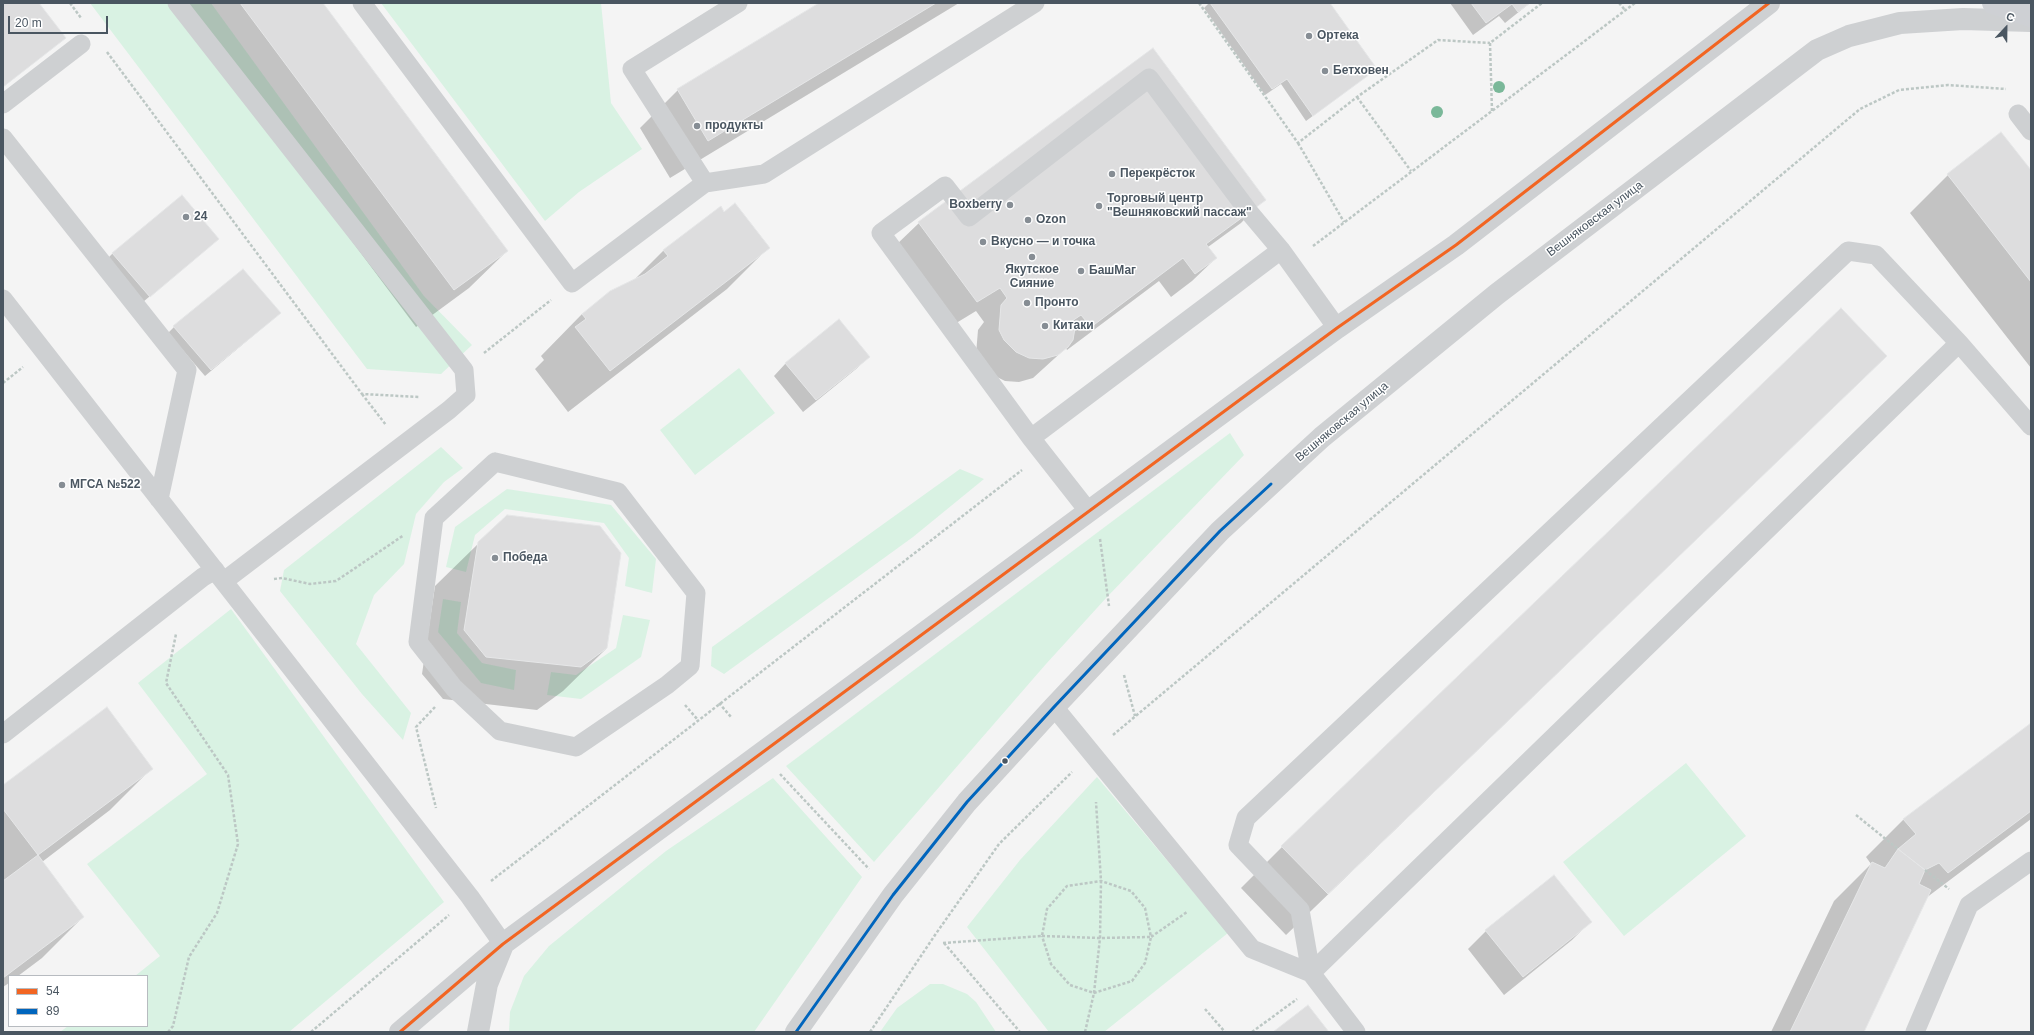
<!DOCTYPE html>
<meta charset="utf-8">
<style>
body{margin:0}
#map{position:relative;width:2034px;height:1035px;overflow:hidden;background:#f4f4f4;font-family:Arial,sans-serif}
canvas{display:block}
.frame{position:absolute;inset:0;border:4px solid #4a5661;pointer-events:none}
.legend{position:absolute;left:8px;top:975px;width:140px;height:52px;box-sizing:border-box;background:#fff;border:1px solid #b7bbc0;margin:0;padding:5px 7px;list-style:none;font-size:12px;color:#4a5661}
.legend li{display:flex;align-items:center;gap:8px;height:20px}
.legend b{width:20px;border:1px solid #b7bbc0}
.north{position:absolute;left:1986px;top:8px;width:40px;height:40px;-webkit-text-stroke:3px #fff;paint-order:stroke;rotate:22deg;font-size:11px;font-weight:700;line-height:16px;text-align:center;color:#4a5661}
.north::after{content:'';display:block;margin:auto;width:14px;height:18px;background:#4a5661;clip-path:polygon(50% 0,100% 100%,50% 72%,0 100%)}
.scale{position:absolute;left:8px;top:16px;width:100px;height:18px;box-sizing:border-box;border:2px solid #4a5661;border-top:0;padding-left:5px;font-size:12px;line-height:14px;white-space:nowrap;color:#4a5661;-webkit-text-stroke:3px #fff;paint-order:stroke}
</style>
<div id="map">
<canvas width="2034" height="1035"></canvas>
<div class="frame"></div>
<ul class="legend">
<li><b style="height:5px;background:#f26522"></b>54</li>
<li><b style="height:5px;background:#0065bd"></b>89</li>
</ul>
<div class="north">С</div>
<div class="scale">20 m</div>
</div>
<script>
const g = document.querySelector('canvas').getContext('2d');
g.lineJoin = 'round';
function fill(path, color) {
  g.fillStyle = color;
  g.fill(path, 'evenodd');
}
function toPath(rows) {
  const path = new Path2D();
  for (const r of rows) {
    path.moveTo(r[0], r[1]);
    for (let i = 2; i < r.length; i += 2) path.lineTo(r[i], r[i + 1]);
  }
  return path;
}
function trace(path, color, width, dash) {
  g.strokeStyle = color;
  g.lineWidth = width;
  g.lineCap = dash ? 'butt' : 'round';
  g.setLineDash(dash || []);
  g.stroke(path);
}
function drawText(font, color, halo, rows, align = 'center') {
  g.font = font + ' Arial,sans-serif';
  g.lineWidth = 3;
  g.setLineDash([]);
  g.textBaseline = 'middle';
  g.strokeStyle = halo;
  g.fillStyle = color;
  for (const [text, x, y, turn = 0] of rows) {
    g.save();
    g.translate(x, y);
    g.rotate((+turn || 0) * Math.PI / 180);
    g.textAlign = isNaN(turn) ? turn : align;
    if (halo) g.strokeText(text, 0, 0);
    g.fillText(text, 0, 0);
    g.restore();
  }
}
const green = toPath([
 [90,3,211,3,424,296,472,345,441,374,367,369],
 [381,3,601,3,611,103,642,149,579,192,545,221],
 [739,368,775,413,695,475,660,430],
 [1230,433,1244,455,1107,597,1046,664,874,862,786,766],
 [441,447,463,468,444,482,416,514,404,564,374,595,356,644,411,713,403,740,362,694,280,591,284,570],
 [960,469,984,479,913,537,724,674,711,666,712,647],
 [507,489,611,505,656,559,652,593,625,586,629,558,604,523,505,509,475,535,466,572,446,567,455,527],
 [443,599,461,602,457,633,482,663,516,670,514,690,481,683,438,632],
 [231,609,444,902,289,1032,60,1032,68,1026,147,1026,147,976,135,976,160,956,87,864,207,774,138,683],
 [623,615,650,620,641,657,581,699,547,695,551,672,576,675,616,648],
 [1686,763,1746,836,1624,936,1563,862],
 [1097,777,1228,933,1104,1032,1049,1032,967,927,1020,860],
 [773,778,862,877,754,1032,509,1032,510,1012,524,976,549,946,666,851],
 [930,984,943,984,967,994,976,1002,996,1032,880,1032,897,1008]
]);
const shadow = toPath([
 [3,3,37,3,65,38,3,87],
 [174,3,322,3,507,251,469,288,416,327],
 [821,3,959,3,670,178,640,128,678,90],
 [1209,3,1329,3,1376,69,1306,121,1281,84,1265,95,1204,8],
 [1450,3,1530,3,1505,23,1499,16,1473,35],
 [1152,49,1264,199,1241,223,1208,247,1216,258,1192,281,1171,297,1159,281,1067,350,1066,348,1033,378,1019,382,1005,381,993,375,976,354,978,330,984,322,976,311,953,325,895,246,919,223],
 [2001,133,2031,171,2031,368,1910,213,1948,175],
 [720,207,724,213,768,248,727,289,568,412,535,369,544,360,541,356,582,314,634,280,663,251],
 [218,239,143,302,107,259,113,253],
 [273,319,205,376,168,333,174,327],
 [1886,356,1286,935,1241,888,1282,847],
 [869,357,856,369,803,412,774,376,786,363],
 [479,543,607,648,563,691,537,710,443,699,422,674,435,586],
 [2031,724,2031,819,1926,898,1862,1032,1771,1032,1834,901,1871,864,1866,857,1903,820],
 [152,768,110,810,42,862,83,917,42,958,18,976,9,976,9,983,3,987,3,786],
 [1554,877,1590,922,1572,940,1504,995,1468,949,1486,931]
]);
const building = toPath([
 [3,3,39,3,66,38,3,87,3,3],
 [240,3,323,3,508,251,454,290,240,3],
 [819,3,936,3,708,141,677,89,819,3],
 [1210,3,1330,3,1377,69,1313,116,1287,79,1272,89,1210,3],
 [1471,3,1530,3,1518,12,1512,4,1486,23,1471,3],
 [1153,48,1266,200,1206,244,1217,258,1195,274,1183,258,1091,327,1081,315,1072,321,1075,328,1073,340,1068,347,1058,355,1043,359,1029,358,1016,352,1004,340,999,330,1001,305,1007,298,1000,288,977,302,918,222,1153,48],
 [2001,132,2031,170,2031,282,1947,174,2001,132],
 [182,195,219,239,150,297,112,253,182,195],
 [735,203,770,248,610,371,575,327,586,319,582,314,610,291,645,274,668,256,663,250,721,206,724,212,735,203],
 [243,269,281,313,211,370,173,326,243,269],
 [1841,308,1887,356,1328,894,1281,846,1841,308],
 [839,319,870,357,816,400,785,363,839,319],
 [507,515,600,526,621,553,607,648,581,667,486,657,464,630,478,542,507,515],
 [107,707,153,769,38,855,3,809,3,785,107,707],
 [2031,723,2031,811,1948,873,1939,863,1925,870,1898,849,1916,834,1903,819,2031,723],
 [1898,849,1925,870,1919,884,1931,890,1864,1032,1790,1032,1872,862,1885,868,1898,849],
 [38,855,84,917,3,978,3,881,38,855],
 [1554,875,1592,922,1523,977,1485,930,1554,875],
 [1308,1005,1329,1032,1273,1032,1308,1005]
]);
const path = toPath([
 [70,3,81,18],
 [1199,3,1298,143,1357,97,1438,40,1490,43],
 [1619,3,1625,10],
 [107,52,362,394,420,397],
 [1357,97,1411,171],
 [1492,111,1490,43,1542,3],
 [1298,143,1344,222],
 [1313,246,1635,3],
 [484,353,551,300],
 [3,383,23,367],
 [362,394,386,425],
 [1100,539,1109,606],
 [274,579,282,578,310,584,336,581,404,535],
 [1124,675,1135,716],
 [719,703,731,717],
 [685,705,698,720],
 [435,707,416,727,436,808],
 [1113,735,1860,109,1899,90,1948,85,2006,89],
 [780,774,869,869],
 [1856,815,1898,849],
 [1925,870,1949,889],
 [491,881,1022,470],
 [1042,936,1100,938,1151,937,1145,963,1132,981,1094,993,1070,985,1051,964,1042,936],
 [943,943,1042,936,1047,909,1067,886,1101,881,1131,891,1145,908,1151,937,1187,912],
 [944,943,1020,1032],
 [1205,1009,1225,1032],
 [168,1032,173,1026,189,957,217,913,238,844,228,775,166,683,176,634],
 [311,1032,449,915],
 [870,1032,935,935,999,844,1072,772],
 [1085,1032,1094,993,1100,938,1101,881,1096,802],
 [1252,1032,1297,999]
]);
const lane = toPath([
 [177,3,464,370,466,395,449,410,224,581],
 [362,3,572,283,705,183,632,69,738,3],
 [3,104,81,44],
 [2018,114,2031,131],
 [3,138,187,370,159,499],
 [705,183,764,174,1035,3],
 [3,299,470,897,503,944],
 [1959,343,1311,973,1300,910,1238,845,1246,818,1848,251,1876,255,1959,343,2031,426],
 [1031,438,881,233,945,186,969,217,1149,78,1249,212,1281,250],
 [495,462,618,492,696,593,690,666,667,685,576,747,500,731,454,688,418,642,434,518,495,462],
 [1089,512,1031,438,1281,250,1337,328],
 [1054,707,1252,949,1311,973,1356,1032],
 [3,734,203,577,215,570],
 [1915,1032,1969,905,2031,861]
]);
const street = toPath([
 [400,1032,503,944,1337,328,1456,245,1769,3],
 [478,1032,487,984,502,947],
 [796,1032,893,895,967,802,1054,707,1220,531,1322,437,1497,294,1817,50,1849,36,1900,23,1963,19,2031,21]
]);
const secondary = toPath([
 [1993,3,2031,16]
]);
const bus1 = toPath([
 [400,1032,503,944,1337,328,1456,245,1769,3]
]);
const bus2 = toPath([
 [796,1032,893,895,967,802,1054,707,1220,531,1271,484]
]);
const trees = [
 [1499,87],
 [1437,112]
];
const markers = [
 [1309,36,4,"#868d94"],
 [1325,71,4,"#868d94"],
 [697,126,4,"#868d94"],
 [1112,174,4,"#868d94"],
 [1010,205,4,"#868d94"],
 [1099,206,4,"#868d94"],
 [186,217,4,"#868d94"],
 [1028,220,4,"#868d94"],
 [983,242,4,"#868d94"],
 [1032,257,4,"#868d94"],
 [1081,271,4,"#868d94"],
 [1027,303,4,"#868d94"],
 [1045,326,4,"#868d94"],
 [62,485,4,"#868d94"],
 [495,558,4,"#868d94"],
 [1005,761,3.5,"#4a5661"]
];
const poiNames = [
 ["Ортека",1317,36],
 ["Бетховен",1333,71],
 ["продукты",705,126],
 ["Перекрёсток",1120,174],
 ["Торговый центр",1107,199],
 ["\"Вешняковский пассаж\"",1107,213],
 ["Boxberry",1002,205,"right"],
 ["24",194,217],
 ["Ozon",1036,220],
 ["Вкусно — и точка",991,242],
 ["Якутское",1032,270,"center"],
 ["Сияние",1032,284,"center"],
 ["БашМаг",1089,271],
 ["Пронто",1035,303],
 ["Китаки",1053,326],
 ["МГСА №522",70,485],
 ["Победа",503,558]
];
const streetNames = [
 ["Вешняковская улица",1595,219,-37],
 ["Вешняковская улица",1342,422,-40]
];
fill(green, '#d9f2e3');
fill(shadow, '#0003');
fill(building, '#ddddde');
trace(building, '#e5e6e7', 1);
trace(path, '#bcc7c4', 2.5, [3, 2]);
trace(lane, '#ced0d2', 19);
trace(street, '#ced0d2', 22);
trace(secondary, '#ced0d4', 22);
trace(bus1, '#f26522', 3);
trace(bus2, '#0065bd', 3);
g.fillStyle = '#7ab899';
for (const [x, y] of trees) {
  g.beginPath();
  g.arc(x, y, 6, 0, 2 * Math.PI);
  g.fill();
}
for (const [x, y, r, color] of markers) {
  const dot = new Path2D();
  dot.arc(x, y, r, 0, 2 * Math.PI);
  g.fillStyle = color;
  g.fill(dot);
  trace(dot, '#fff', 1.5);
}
drawText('bold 12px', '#4a5661', '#fff', poiNames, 'left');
drawText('12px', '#4a5661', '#fff', streetNames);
</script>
